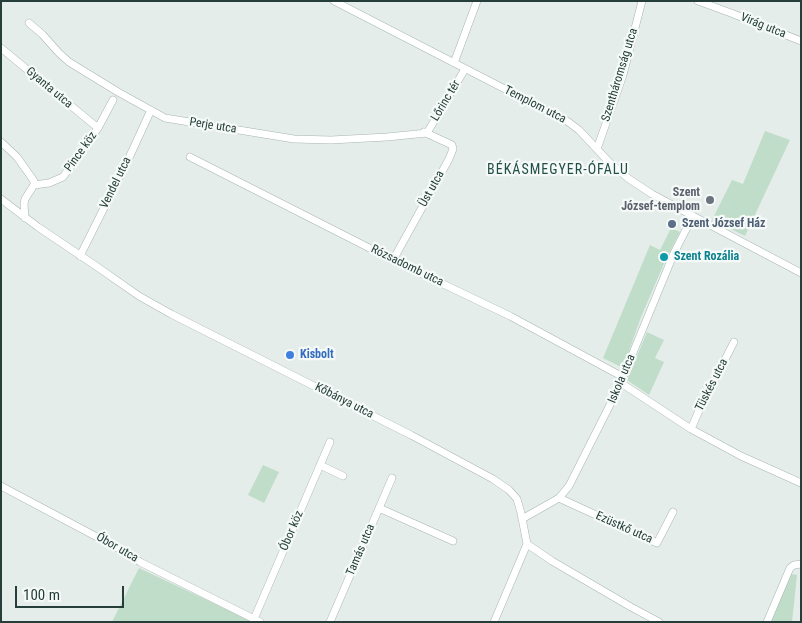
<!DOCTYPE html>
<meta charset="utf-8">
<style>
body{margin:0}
#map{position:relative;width:802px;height:623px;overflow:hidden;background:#e5edea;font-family:"Roboto Condensed",sans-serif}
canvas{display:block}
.frame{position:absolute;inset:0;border:2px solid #253e39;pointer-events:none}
.scale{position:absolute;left:15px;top:586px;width:109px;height:22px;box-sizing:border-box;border:2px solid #253e39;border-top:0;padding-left:6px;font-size:15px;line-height:18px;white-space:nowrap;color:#253e39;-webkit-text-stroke:4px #f5faf8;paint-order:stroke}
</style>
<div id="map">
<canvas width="802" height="623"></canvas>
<div class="frame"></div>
<div class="scale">100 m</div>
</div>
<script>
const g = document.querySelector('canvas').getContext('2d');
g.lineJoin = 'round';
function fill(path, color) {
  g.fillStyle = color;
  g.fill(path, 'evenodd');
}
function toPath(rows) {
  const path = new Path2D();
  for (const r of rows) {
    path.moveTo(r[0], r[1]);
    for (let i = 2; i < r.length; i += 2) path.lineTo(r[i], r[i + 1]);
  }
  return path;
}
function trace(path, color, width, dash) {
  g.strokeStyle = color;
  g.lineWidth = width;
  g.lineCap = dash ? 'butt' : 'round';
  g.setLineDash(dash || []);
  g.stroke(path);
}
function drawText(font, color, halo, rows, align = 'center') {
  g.font = font + ' "Roboto Condensed",sans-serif';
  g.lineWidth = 4.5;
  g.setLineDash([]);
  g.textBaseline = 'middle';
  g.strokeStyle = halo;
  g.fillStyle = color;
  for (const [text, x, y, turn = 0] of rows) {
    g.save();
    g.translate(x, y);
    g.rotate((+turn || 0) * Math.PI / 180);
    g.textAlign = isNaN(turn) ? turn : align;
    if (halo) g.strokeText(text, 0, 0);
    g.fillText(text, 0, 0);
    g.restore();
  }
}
const green = toPath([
 [765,131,790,140,745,236,712,220,732,180,743,184],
 [671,228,680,232,666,259,641,317,623,368,603,358,650,245,660,250],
 [647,332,664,340,655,358,664,362,649,395,627,380],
 [263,465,279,472,264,503,248,495],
 [139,568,253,622,112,622],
 [791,574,797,575,792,622,770,622]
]);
const street = toPath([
 [334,1,567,121,579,130,609,162,629,179,652,194,693,216,801,273],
 [698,1,731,13,801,41],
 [29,23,42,34,59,53,69,62,118,92,165,118,294,139,331,140,387,137,427,133,465,69],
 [1,48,98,128],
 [454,63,477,1],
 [1,142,17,157,34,181,34,185,25,199,24,204,25,218],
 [597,149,623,75,642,1],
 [190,157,393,260,510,316,623,377],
 [34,185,49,183,63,177,98,128,113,100],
 [1,199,38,227,96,266,139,296,171,314,411,435,493,479,509,490,517,499,521,513,527,544,552,561,631,607,659,622],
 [80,256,128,160,151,110],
 [393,260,449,159,453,149,452,145,424,132],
 [621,383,691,429,741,456,801,483],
 [691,429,701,406,734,342],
 [320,465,343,476],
 [1,486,129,554,140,562,260,622],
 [559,498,657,543,673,512],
 [379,508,453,541],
 [522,519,559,498,569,486,621,383,623,377,674,253,693,216],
 [254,619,330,442],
 [330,622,392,478],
 [494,622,527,544],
 [767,622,790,568,794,565,801,564]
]);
const markers = [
 [710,200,5,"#6b7280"],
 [672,224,5,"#5c6f8a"],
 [664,257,5,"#0f9aa8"],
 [290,355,5,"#3f7fe0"]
];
const streetNames = [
 ["Virág utca",763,26,22],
 ["Szentháromság utca",620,75,-73],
 ["Gyanta utca",49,88,40],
 ["Lőrinc tér",446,101,-59],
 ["Templom utca",535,105,27],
 ["Perje utca",213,126,9],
 ["Pince köz",81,152,-54],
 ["Vendel utca",116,183,-64],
 ["Üst utca",432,189,-61],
 ["Rózsadomb utca",407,266,26],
 ["Iskola utca",622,379,-67],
 ["Tüskés utca",712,385,-63],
 ["Kőbánya utca",344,401,27],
 ["Ezüstkő utca",624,528,24],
 ["Óbor köz",292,531,-67],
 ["Óbor utca",117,548,30],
 ["Tamás utca",361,550,-67]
];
const worshipNames = [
 ["Szent",700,193],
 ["József-templom",700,207]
];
const serviceNames = [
 ["Szent József Ház",682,224]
];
const cultureNames = [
 ["Szent Rozália",674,257]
];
const shopNames = [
 ["Kisbolt",300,355]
];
const neighbourhoodNames = [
 ["BÉKÁSMEGYER-ÓFALU",558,170]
];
fill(green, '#c0ddc9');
trace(street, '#a8b5b1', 8);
trace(street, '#fff', 7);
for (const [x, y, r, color] of markers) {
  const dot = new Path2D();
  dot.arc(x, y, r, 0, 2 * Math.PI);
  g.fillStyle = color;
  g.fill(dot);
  trace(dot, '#f5faf8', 2);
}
drawText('12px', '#253e39', '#f5faf8', streetNames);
drawText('bold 12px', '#5b616d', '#f5faf8', worshipNames, 'right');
drawText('bold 12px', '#4e5e75', '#f5faf8', serviceNames, 'left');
drawText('bold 12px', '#0d838f', '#f5faf8', cultureNames, 'left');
drawText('bold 12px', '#366cbe', '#f5faf8', shopNames, 'left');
g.letterSpacing = '1px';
drawText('14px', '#224f47', '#f5faf8', neighbourhoodNames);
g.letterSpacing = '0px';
</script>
